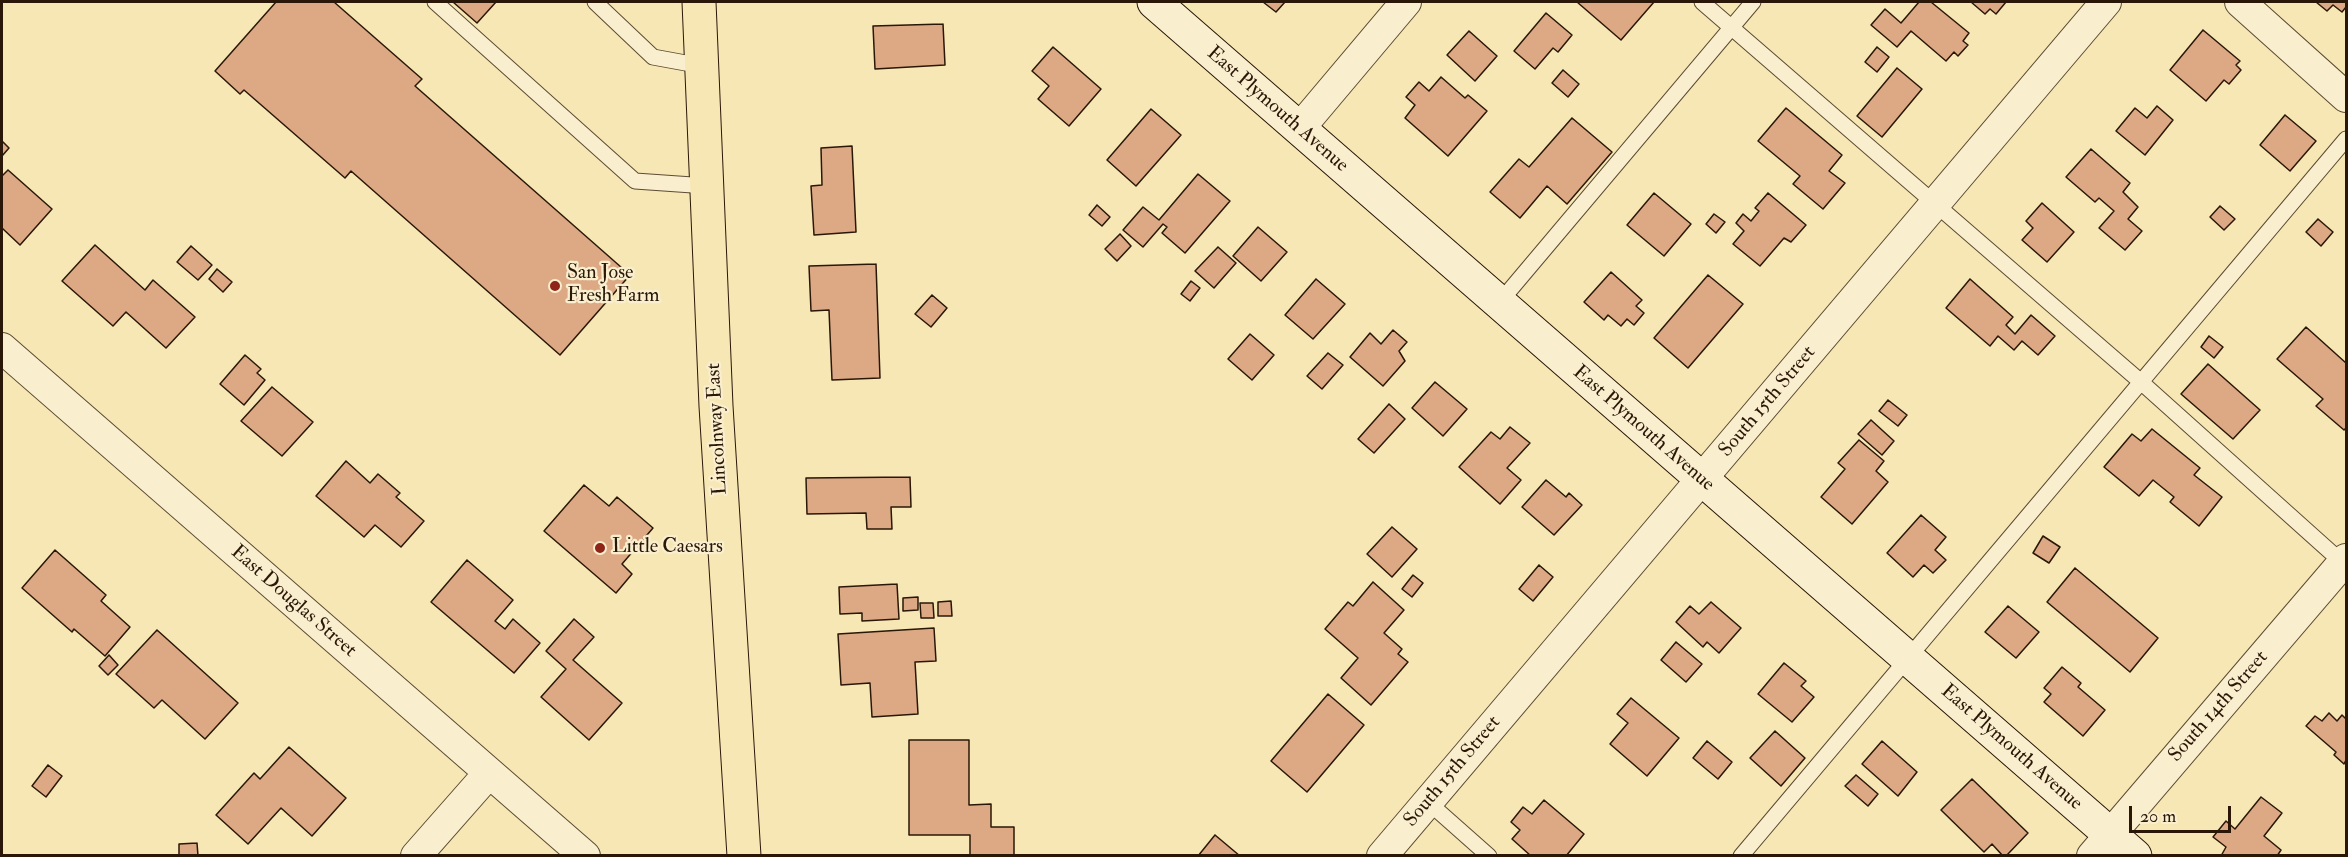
<!DOCTYPE html>
<style>
body{margin:0}
#map{position:relative;width:2348px;height:857px;overflow:hidden;background:#f6e7b5;font-family:"IM FELL Double Pica",serif}
canvas{display:block}
.frame{position:absolute;inset:0;border:3px solid #2a1708;pointer-events:none}
.scale{position:absolute;left:2129px;top:806px;width:102px;height:27px;box-sizing:border-box;border:3px solid #2a1708;border-top:0;padding-left:8px;font-size:18px;line-height:21px;white-space:nowrap;color:#2a1708;-webkit-text-stroke:4px #f9efcf;paint-order:stroke}
</style>
<div id="map">
<canvas width="2348" height="857"></canvas>
<div class="frame"></div>
<div class="scale">20 m</div>
</div>
<script>
const g = document.querySelector('canvas').getContext('2d');
g.lineJoin = 'round';
function fill(path, color) {
  g.fillStyle = color;
  g.fill(path, 'evenodd');
}
function toPath(rows) {
  const path = new Path2D();
  for (const r of rows) {
    path.moveTo(r[0], r[1]);
    for (let i = 2; i < r.length; i += 2) path.lineTo(r[i], r[i + 1]);
  }
  return path;
}
function trace(path, color, width, dash) {
  g.strokeStyle = color;
  g.lineWidth = width;
  g.lineCap = dash ? 'butt' : 'round';
  g.setLineDash(dash || []);
  g.stroke(path);
}
function drawText(font, color, halo, rows, align = 'center') {
  g.font = font + ' "IM FELL Double Pica",serif';
  g.lineWidth = 4.5;
  g.setLineDash([]);
  g.textBaseline = 'middle';
  g.strokeStyle = halo;
  g.fillStyle = color;
  for (const [text, x, y, turn = 0] of rows) {
    g.save();
    g.translate(x, y);
    g.rotate((+turn || 0) * Math.PI / 180);
    g.textAlign = isNaN(turn) ? turn : align;
    if (halo) g.strokeText(text, 0, 0);
    g.fillText(text, 0, 0);
    g.restore();
  }
}
const building = toPath([
 [276,2,334,2,422,79,415,86,630,275,560,355,351,171,345,178,244,90,240,94,215,71,276,2],
 [453,2,496,2,477,23,453,2],
 [1263,2,1285,2,1276,12,1263,2],
 [1577,2,1654,2,1621,40,1577,2],
 [1919,2,1931,2,1969,33,1963,41,1968,45,1958,56,1954,52,1946,61,1911,31,1897,47,1871,25,1885,9,1901,23,1919,2],
 [1971,2,2006,2,1996,14,1990,9,1985,14,1971,2],
 [2316,2,2346,2,2346,7,2342,12,2333,5,2327,11,2316,2],
 [1546,13,1572,35,1558,52,1553,48,1535,69,1514,51,1546,13],
 [943,24,945,65,875,69,873,26,943,24],
 [2203,30,2240,61,2236,65,2241,70,2229,84,2224,80,2206,101,2170,70,2203,30],
 [1469,31,1497,56,1475,81,1447,55,1469,31],
 [1053,47,1101,89,1069,126,1038,99,1049,86,1032,71,1053,47],
 [1877,47,1889,57,1877,72,1865,62,1877,47],
 [1897,68,1922,89,1882,137,1857,116,1897,68],
 [1563,70,1579,84,1568,97,1552,83,1563,70],
 [1441,77,1465,98,1468,95,1487,111,1448,156,1405,118,1415,105,1406,97,1419,82,1429,91,1441,77],
 [2157,106,2173,120,2145,155,2116,131,2135,108,2147,118,2157,106],
 [1786,108,1842,155,1829,171,1845,183,1823,209,1793,184,1800,176,1758,141,1786,108],
 [1151,109,1181,135,1136,186,1107,160,1151,109],
 [2285,115,2316,141,2290,171,2260,145,2285,115],
 [1572,118,1612,152,1567,204,1547,186,1520,218,1490,192,1519,159,1529,167,1572,118],
 [2,141,9,148,2,156,2,141],
 [852,146,856,232,814,235,811,186,822,185,821,148,852,146],
 [2091,149,2130,183,2123,192,2138,207,2128,219,2142,231,2125,250,2099,228,2114,211,2099,198,2095,202,2066,177,2091,149],
 [8,170,52,209,20,245,2,228,2,176,8,170],
 [1198,174,1230,201,1185,253,1162,233,1167,227,1163,224,1143,247,1123,230,1143,207,1159,220,1198,174],
 [1654,193,1691,224,1664,256,1627,225,1654,193],
 [1768,193,1806,225,1791,242,1784,238,1760,266,1733,244,1744,231,1736,223,1743,214,1751,221,1759,211,1755,208,1768,193],
 [2042,203,2074,232,2047,262,2022,240,2033,228,2026,221,2042,203],
 [1097,205,1110,217,1102,226,1089,215,1097,205],
 [2220,206,2235,219,2224,230,2210,217,2220,206],
 [1714,214,1725,222,1716,233,1706,224,1714,214],
 [2318,219,2333,232,2321,246,2306,232,2318,219],
 [1258,227,1287,252,1261,281,1233,256,1258,227],
 [1120,234,1131,246,1117,261,1105,249,1120,234],
 [95,245,145,290,153,280,195,317,166,348,126,312,113,326,62,281,95,245],
 [191,246,212,265,198,280,177,262,191,246],
 [1218,247,1236,263,1214,288,1195,271,1218,247],
 [876,264,880,378,832,380,829,310,811,311,809,266,876,264],
 [217,269,232,282,223,292,209,279,217,269],
 [1611,272,1642,300,1636,306,1644,313,1634,325,1627,319,1621,326,1608,315,1604,320,1584,302,1611,272],
 [1708,275,1743,304,1688,368,1654,338,1708,275],
 [1316,279,1345,304,1313,339,1285,315,1316,279],
 [1970,279,2013,317,2006,325,2015,334,2031,315,2055,336,2038,355,2022,341,2014,350,1998,336,1990,346,1946,308,1970,279],
 [1191,281,1200,288,1190,301,1181,294,1191,281],
 [932,295,947,308,931,327,915,314,932,295],
 [2306,327,2346,363,2346,428,2344,430,2316,406,2323,399,2277,359,2306,327],
 [1393,330,1407,342,1399,351,1405,361,1383,386,1350,357,1370,333,1381,344,1393,330],
 [1250,334,1274,355,1252,380,1228,359,1250,334],
 [2209,336,2223,347,2214,358,2201,347,2209,336],
 [1328,353,1343,365,1322,389,1307,376,1328,353],
 [245,355,261,369,257,373,265,380,244,405,220,384,245,355],
 [2208,364,2260,410,2233,439,2181,394,2208,364],
 [1435,382,1467,409,1443,436,1412,408,1435,382],
 [272,387,313,422,282,456,241,421,272,387],
 [1888,400,1907,415,1898,426,1879,411,1888,400],
 [1389,404,1405,419,1374,453,1358,439,1389,404],
 [1871,420,1894,441,1882,455,1858,434,1871,420],
 [1510,427,1530,443,1507,468,1521,480,1500,504,1459,467,1491,432,1500,439,1510,427],
 [2152,429,2200,468,2194,475,2222,497,2199,526,2170,502,2174,497,2153,480,2139,496,2104,467,2132,434,2141,441,2152,429],
 [1859,440,1884,461,1876,471,1888,482,1852,524,1821,497,1845,469,1838,463,1859,440],
 [346,461,370,483,378,474,400,493,396,497,424,521,401,547,375,525,364,537,316,496,346,461],
 [910,477,911,507,891,507,892,529,867,529,866,513,807,514,806,478,910,477],
 [1546,480,1566,497,1569,493,1582,505,1554,535,1522,507,1546,480],
 [584,485,609,506,617,497,653,528,622,564,632,574,616,593,544,531,584,485],
 [1921,515,1946,537,1935,550,1946,560,1933,573,1924,565,1913,577,1887,553,1921,515],
 [1392,527,1417,549,1392,577,1367,554,1392,527],
 [2043,536,2060,547,2049,563,2033,553,2043,536],
 [55,550,106,595,101,601,130,627,105,656,74,629,72,632,22,588,55,550],
 [467,560,513,600,495,621,505,629,513,619,540,643,514,673,431,602,467,560],
 [1539,565,1553,577,1533,601,1519,589,1539,565],
 [2075,568,2158,638,2130,672,2047,602,2075,568],
 [1413,575,1423,583,1412,597,1402,589,1413,575],
 [1373,582,1404,610,1384,633,1402,649,1398,654,1408,662,1371,705,1341,678,1358,658,1325,629,1348,602,1353,606,1373,582],
 [897,584,899,619,862,621,862,613,840,614,839,587,897,584],
 [918,597,918,610,903,611,903,598,918,597],
 [951,601,952,616,938,616,938,602,951,601],
 [1711,602,1741,628,1719,653,1707,642,1703,647,1676,622,1690,606,1699,614,1711,602],
 [920,603,933,603,934,618,921,618,920,603],
 [2008,606,2039,632,2016,658,1985,632,2008,606],
 [574,619,594,637,573,660,622,703,589,740,541,697,566,669,546,651,574,619],
 [934,628,936,661,915,662,918,714,872,717,870,683,841,685,838,634,934,628],
 [157,630,238,703,205,739,162,700,154,708,116,674,157,630],
 [1676,642,1702,664,1686,682,1661,660,1676,642],
 [109,655,118,665,108,675,99,666,109,655],
 [1784,663,1806,681,1801,686,1814,697,1792,722,1758,694,1784,663],
 [2062,667,2081,683,2078,687,2105,710,2083,736,2044,702,2051,694,2044,688,2062,667],
 [1328,694,1364,725,1307,792,1271,761,1328,694],
 [1631,698,1679,738,1647,776,1610,744,1628,723,1617,714,1631,698],
 [2329,713,2337,721,2342,715,2346,719,2346,760,2344,764,2334,755,2336,752,2306,726,2315,716,2322,721,2329,713],
 [1775,731,1805,758,1781,786,1750,758,1775,731],
 [909,740,969,740,969,805,991,804,991,827,1014,827,1014,856,970,856,970,835,909,835,909,740],
 [1707,741,1732,762,1718,779,1693,758,1707,741],
 [1882,741,1917,772,1898,796,1862,764,1882,741],
 [289,747,346,798,312,836,281,808,248,844,216,815,254,773,260,779,289,747],
 [48,765,62,776,46,797,32,786,48,765],
 [1856,775,1878,794,1868,806,1845,786,1856,775],
 [1972,779,2028,833,2006,856,2003,856,1992,844,1984,852,1941,810,1972,779],
 [2261,797,2282,813,2264,836,2281,850,2277,856,2221,856,2226,847,2213,837,2226,821,2235,829,2261,797],
 [1544,800,1584,834,1566,856,1531,856,1512,839,1520,830,1511,822,1523,807,1532,814,1544,800],
 [1215,835,1240,856,1198,856,1215,835],
 [197,843,198,856,179,856,179,844,197,843]
]);
const lane = toPath([
 [435,2,635,181,707,186],
 [595,2,653,57,702,66],
 [1702,2,2141,382,2345,565],
 [1499,303,1753,2],
 [1428,802,1489,856],
 [1741,856,2346,139]
]);
const street = toPath([
 [2240,2,2346,97],
 [1299,129,1406,2],
 [2,348,585,856],
 [416,856,489,773],
 [1382,856,2106,2],
 [2092,856,2346,559]
]);
const secondary = toPath([
 [1154,2,2135,856]
]);
const highway = toPath([
 [699,2,716,406,744,856]
]);
const markers = [
 [555,286,6,"#8f2418"],
 [600,548,6,"#8f2418"]
];
const streetNames = [
 ["East Plymouth Avenue",1277,110,41],
 ["South 15th Street",1768,402,-50],
 ["Lincolnway East",718,429,-93],
 ["East Plymouth Avenue",1643,429,41],
 ["East Douglas Street",293,602,41],
 ["South 14th Street",2219,707,-49],
 ["East Plymouth Avenue",2011,748,41],
 ["South 15th Street",1453,772,-50]
];
const poiNames = [
 ["San Jose",567,274],
 ["Fresh Farm",567,297],
 ["Little Caesars",612,548]
];
fill(building, '#dda985');
trace(building, '#2a1708', 1.5);
trace(lane, '#5d4b33', 17);
trace(street, '#5d4b33', 32);
trace(secondary, '#2a1708', 35);
trace(highway, '#2a1708', 35);
trace(lane, '#f9efcf', 15);
trace(street, '#f9efcf', 30);
trace(secondary, '#f9efcf', 33);
trace(highway, '#f6e7b5', 33);
for (const [x, y, r, color] of markers) {
  const dot = new Path2D();
  dot.arc(x, y, r, 0, 2 * Math.PI);
  g.fillStyle = color;
  g.fill(dot);
  trace(dot, '#f9efcf', 2);
}
drawText('20px', '#2a1708', '#f9efcf', streetNames);
drawText('20px', '#2a1708', '#f9efcf', poiNames, 'left');
</script>
